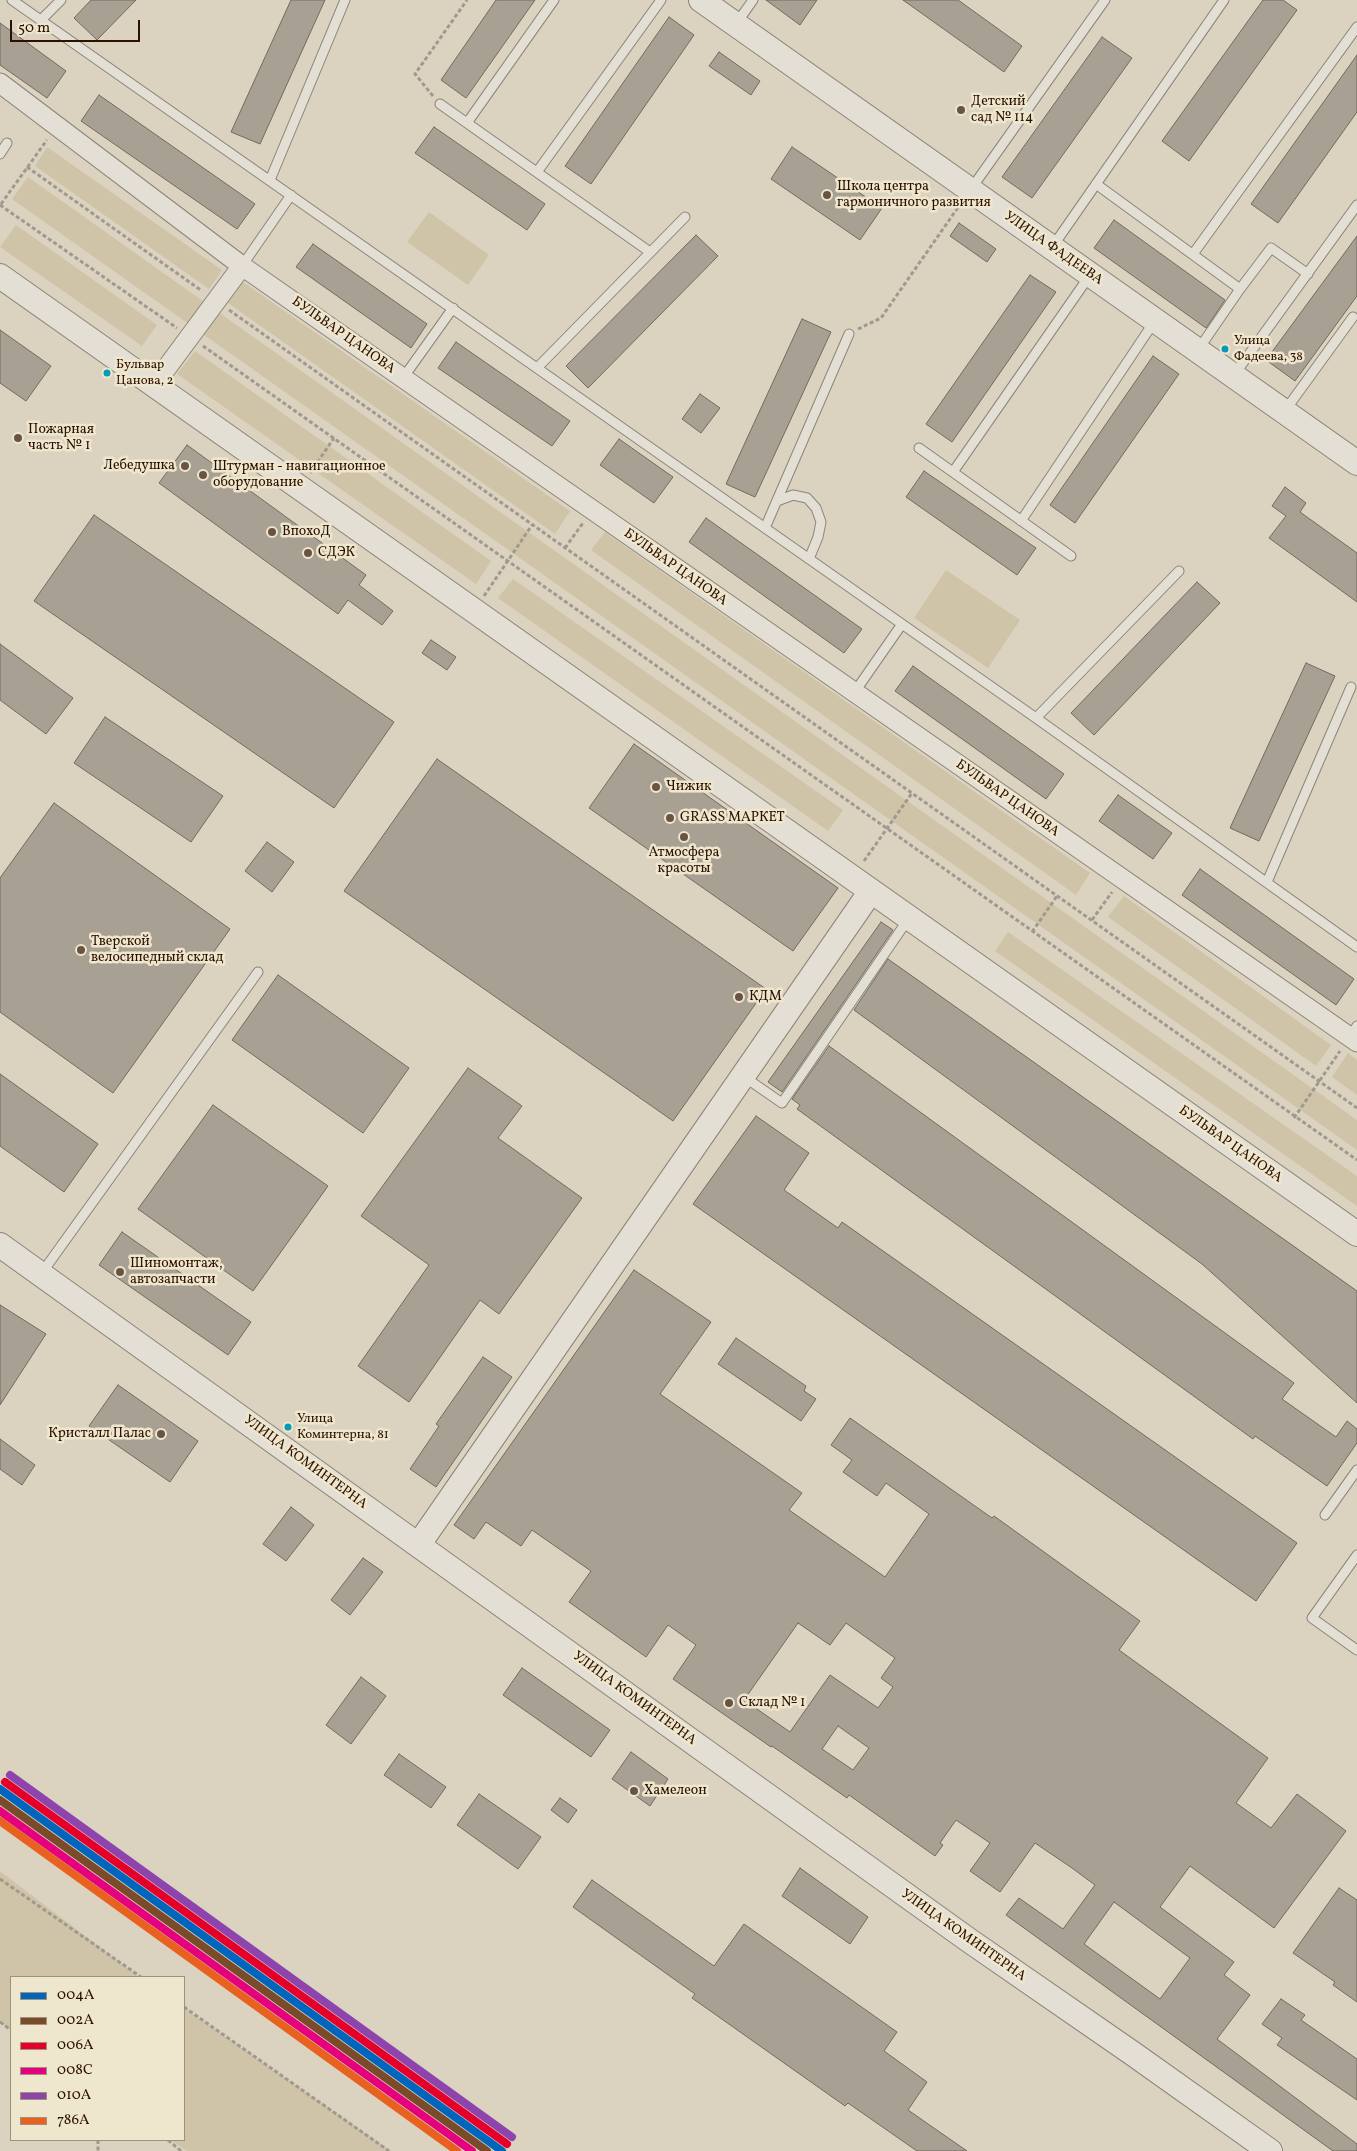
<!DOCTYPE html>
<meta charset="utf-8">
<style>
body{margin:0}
#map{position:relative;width:1357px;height:2151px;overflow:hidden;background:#dbd3bf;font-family:Vollkorn,serif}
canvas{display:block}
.legend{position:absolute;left:10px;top:1976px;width:175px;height:165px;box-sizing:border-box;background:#efe6ce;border:1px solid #a1907c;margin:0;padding:6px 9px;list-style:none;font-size:15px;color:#2c1000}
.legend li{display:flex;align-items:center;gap:10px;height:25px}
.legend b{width:25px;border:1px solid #a1907c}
.scale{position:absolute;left:10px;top:20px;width:130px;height:22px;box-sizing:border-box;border:2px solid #2c1000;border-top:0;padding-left:6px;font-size:15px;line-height:18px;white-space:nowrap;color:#2c1000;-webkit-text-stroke:4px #efe6ce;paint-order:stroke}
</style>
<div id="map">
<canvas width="1357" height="2151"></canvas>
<ul class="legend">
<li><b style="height:6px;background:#0065bd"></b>004А</li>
<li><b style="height:6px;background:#7a4b2a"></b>002А</li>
<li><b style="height:6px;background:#e4002b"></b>006А</li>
<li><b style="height:6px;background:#e5007d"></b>008С</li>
<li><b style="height:6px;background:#8e44ad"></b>010А</li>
<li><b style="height:6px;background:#e86120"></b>786А</li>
</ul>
<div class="scale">50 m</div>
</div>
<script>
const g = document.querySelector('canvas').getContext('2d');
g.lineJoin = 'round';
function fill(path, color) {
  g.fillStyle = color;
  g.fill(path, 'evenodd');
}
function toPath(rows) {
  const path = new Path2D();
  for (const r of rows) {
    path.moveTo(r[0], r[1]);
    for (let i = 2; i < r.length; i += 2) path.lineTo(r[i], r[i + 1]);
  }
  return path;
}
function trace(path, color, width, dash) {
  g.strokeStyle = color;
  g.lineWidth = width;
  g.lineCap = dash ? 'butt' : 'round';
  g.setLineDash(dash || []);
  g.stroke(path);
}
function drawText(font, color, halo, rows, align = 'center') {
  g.font = font + ' Vollkorn,serif';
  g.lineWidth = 5;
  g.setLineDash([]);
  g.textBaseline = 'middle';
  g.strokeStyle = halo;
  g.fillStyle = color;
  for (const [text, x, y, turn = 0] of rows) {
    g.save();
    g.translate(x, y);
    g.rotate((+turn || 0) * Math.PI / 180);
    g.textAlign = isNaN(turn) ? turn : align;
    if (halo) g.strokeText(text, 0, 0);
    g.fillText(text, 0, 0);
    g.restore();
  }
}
const green = toPath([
 [47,147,222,270,209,289,35,166],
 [28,177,1357,1120,1357,1150,12,199],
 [429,212,489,255,468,285,407,242],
 [16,225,157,325,142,346,0,247],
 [243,282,570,511,555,534,228,303],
 [195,351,491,561,476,584,177,374],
 [605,532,1090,873,1076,895,591,550],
 [946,570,1020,620,988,668,914,618],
 [513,579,843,810,828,831,498,598],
 [1124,896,1331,1045,1316,1066,1108,917],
 [1008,932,1357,1176,1357,1206,995,951],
 [1348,1053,1357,1060,1357,1095,1332,1077],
 [0,1871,135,1974,140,1977,11,1977,11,2030,0,2023],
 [184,2008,391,2151,187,2151,171,2140,184,2140]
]);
const building = toPath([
 [91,0,136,0,97,40,74,18,91,0],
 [291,0,325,0,260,144,231,132,291,0],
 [496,0,535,0,466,98,441,80,496,0],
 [766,0,817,0,800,25,766,0],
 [903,0,958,0,1022,46,1004,72,903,0],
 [1263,0,1283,0,1297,10,1189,161,1162,141,1263,0],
 [669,17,694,35,591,184,565,166,669,17],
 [0,23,66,71,47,98,0,65,0,23],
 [1102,37,1132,58,1032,198,1002,177,1102,37],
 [719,52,760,81,751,95,709,66,719,52],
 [1357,55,1357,112,1278,223,1251,204,1357,55],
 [99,95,255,204,237,229,81,121,99,95],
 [434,127,545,204,527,230,415,153,434,127],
 [792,147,882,208,860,240,771,179,792,147],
 [1114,220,1225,300,1206,328,1094,248,1114,220],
 [959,223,996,249,987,262,950,236,959,223],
 [696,235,718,256,588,388,566,366,696,235],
 [1357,236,1357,296,1295,381,1266,360,1357,236],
 [313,244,427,324,411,348,296,267,313,244],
 [1030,275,1056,292,952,442,926,424,1030,275],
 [802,319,831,332,755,497,726,484,802,319],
 [0,330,51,366,26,401,0,383,0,330],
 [456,342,570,421,552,446,438,368,456,342],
 [1153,356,1179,374,1075,523,1050,505,1153,356],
 [700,394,720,408,701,433,682,419,700,394],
 [619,439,673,477,654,503,600,465,619,439],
 [187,445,366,575,359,585,393,611,382,625,348,600,338,614,159,483,187,445],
 [924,471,1036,548,1017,575,906,497,924,471],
 [1285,487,1306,503,1300,512,1357,553,1357,602,1269,538,1286,516,1272,506,1285,487],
 [94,515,394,722,334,808,34,601,94,515],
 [706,518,862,629,844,653,689,542,706,518],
 [1197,582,1220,603,1094,735,1071,713,1197,582],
 [431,640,456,657,447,670,422,653,431,640],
 [0,644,73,698,46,734,0,700,0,644],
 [1306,663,1335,676,1259,841,1230,828,1306,663],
 [913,666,1064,774,1046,799,895,691,913,666],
 [105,717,223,796,191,842,74,763,105,717],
 [634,744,838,888,793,951,589,808,634,744],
 [437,759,766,989,673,1121,344,891,437,759],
 [1118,795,1172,833,1153,859,1099,821,1118,795],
 [54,803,230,929,113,1093,0,1012,0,878,54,803],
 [267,842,294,862,272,892,245,871,267,842],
 [1200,869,1354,979,1336,1005,1182,895,1200,869],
 [881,922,893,930,782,1092,768,1082,881,922],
 [888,959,1357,1291,1357,1403,1202,1264,854,1010,888,959],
 [278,975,409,1068,363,1133,232,1040,278,975],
 [829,1046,1294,1383,1282,1399,1336,1437,1347,1421,1357,1429,1357,1443,1327,1486,1255,1436,1253,1439,797,1109,800,1105,792,1099,829,1046],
 [468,1068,522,1106,498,1138,582,1198,499,1314,480,1300,409,1402,358,1366,429,1265,361,1216,468,1068],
 [0,1074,98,1144,64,1192,0,1146,0,1074],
 [213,1105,328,1186,253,1291,138,1209,213,1105],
 [756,1116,809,1153,784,1190,838,1228,842,1222,1297,1543,1256,1601,693,1204,756,1116],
 [122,1232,251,1322,228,1355,99,1265,122,1232],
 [634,1270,711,1322,660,1394,802,1493,789,1510,885,1577,929,1514,886,1483,877,1496,843,1472,852,1460,831,1445,850,1418,992,1518,994,1516,1140,1621,1119,1650,1268,1758,1236,1803,1271,1828,1297,1794,1346,1831,1274,1928,1190,1866,1160,1907,1234,1962,1224,1975,1250,1995,1217,2039,1357,2144,1357,2151,1333,2151,1006,1915,1019,1898,1063,1929,1095,1885,1072,1868,1035,1843,1000,1892,970,1871,990,1843,956,1820,940,1843,943,1845,935,1856,849,1795,847,1798,772,1746,771,1747,673,1679,696,1645,668,1625,646,1657,569,1602,591,1571,532,1530,521,1546,486,1522,474,1539,454,1525,634,1270],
 [798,1623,830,1645,846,1623,895,1658,881,1678,893,1687,878,1708,830,1675,790,1732,744,1700,798,1623],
 [838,1726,869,1748,853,1770,822,1749,838,1726],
 [1114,1902,1190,1958,1160,1999,1084,1944,1114,1902],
 [0,1305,46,1334,0,1405,0,1305],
 [736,1338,806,1386,804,1391,816,1399,801,1421,718,1364,736,1338],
 [483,1357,512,1377,436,1487,410,1469,439,1426,436,1424,483,1357],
 [118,1385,198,1441,170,1482,89,1426,118,1385],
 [0,1439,35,1465,22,1485,0,1469,0,1439],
 [291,1507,314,1525,286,1561,263,1544,291,1507],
 [363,1558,383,1572,350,1615,331,1600,363,1558],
 [522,1668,610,1730,591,1757,503,1695,522,1668],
 [361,1677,386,1696,351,1744,326,1725,361,1677],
 [631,1752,668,1779,650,1806,612,1779,631,1752],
 [399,1754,446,1787,431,1808,384,1775,399,1754],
 [479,1794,541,1837,518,1869,457,1825,479,1794],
 [560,1798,577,1810,568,1823,551,1810,560,1798],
 [800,1868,868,1917,850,1944,782,1896,800,1868],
 [592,1880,714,1966,744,1924,897,2032,884,2051,927,2082,908,2110,967,2151,917,2151,848,2103,845,2106,692,1998,695,1994,573,1907,592,1880],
 [1339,1888,1357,1900,1357,2002,1333,1985,1335,1982,1293,1953,1339,1888],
 [1281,1999,1305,2015,1301,2020,1357,2059,1357,2100,1277,2045,1282,2038,1262,2024,1281,1999]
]);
const path = toPath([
 [433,96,415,74,467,0],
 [27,167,202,291],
 [1,204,47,140],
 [0,205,177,328],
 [229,310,1357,1108],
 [858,329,881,318,959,206],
 [203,346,1357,1160],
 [310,473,334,438],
 [565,548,583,523],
 [484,596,532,525],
 [864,861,912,793],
 [1092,920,1112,892],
 [1032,932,1057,896],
 [1294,1118,1340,1051],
 [0,1879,141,1977],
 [184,2007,389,2151],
 [0,2022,11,2030],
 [98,2140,98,2151],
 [168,2140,181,2151]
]);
const service = toPath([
 [12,0,1036,718,1357,947],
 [41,20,61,0],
 [736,24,753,0],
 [440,104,650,252],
 [467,123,554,0],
 [0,154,7,143],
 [537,172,661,0],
 [270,180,345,0],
 [1096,184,1240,289,1271,248,1308,274],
 [971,189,1105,0],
 [1053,246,1224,0],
 [1193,254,1357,27],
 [242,266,291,195],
 [1198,350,1240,289],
 [537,368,685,217],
 [1234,375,1357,205],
 [403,378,453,308],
 [1284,412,1353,317],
 [919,448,1071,556],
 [953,472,1090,275],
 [777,501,793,495,807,498,816,508,821,522,818,537,809,559],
 [1021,521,1154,322],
 [765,528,849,334],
 [854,693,902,624],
 [1036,718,1179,571],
 [1267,882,1351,687],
 [1350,1037,1357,1026],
 [743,1076,782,1103,909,918],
 [41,1274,258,972],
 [1325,1515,1357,1470],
 [1357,1555,1312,1618,1357,1650]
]);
const minor = toPath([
 [0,83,242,266,1357,1042],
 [154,385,242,266]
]);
const tertiary = toPath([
 [701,0,1357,463],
 [0,276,1357,1234],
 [0,1245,970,1941,1132,2053,1270,2151],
 [419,1544,871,891]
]);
const rail1 = toPath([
 [0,1789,502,2151]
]);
const rail2 = toPath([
 [0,1800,487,2151]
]);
const rail3 = toPath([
 [5,1782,507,2144]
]);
const rail4 = toPath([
 [0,1811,472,2151]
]);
const rail5 = toPath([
 [10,1775,512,2137]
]);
const rail6 = toPath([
 [0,1821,457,2151]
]);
const markers = [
 [961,110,5,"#695443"],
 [827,195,5,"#695443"],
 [1225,349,4.5,"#049ab9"],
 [107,373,4.5,"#049ab9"],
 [18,438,5,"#695443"],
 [185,466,5,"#695443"],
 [203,475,5,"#695443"],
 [272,532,5,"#695443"],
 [308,553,5,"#695443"],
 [656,787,5,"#695443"],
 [670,818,5,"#695443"],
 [684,837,5,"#695443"],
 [81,950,5,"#695443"],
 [739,997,5,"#695443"],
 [120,1272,5,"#695443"],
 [288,1427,4.5,"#049ab9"],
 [161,1434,5,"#695443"],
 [729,1703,5,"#695443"],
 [634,1791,5,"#695443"]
];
const busNames = [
 ["Улица",1234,342],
 ["Фадеева, 38",1234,358],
 ["Бульвар",116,366],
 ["Цанова, 2",116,382],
 ["Улица",297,1420],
 ["Коминтерна, 81",297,1436]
];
const poiNames = [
 ["Детский",971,102],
 ["сад № 114",971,118],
 ["Школа центра",837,187],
 ["гармоничного развития",837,203],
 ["Пожарная",28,430],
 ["часть № 1",28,446],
 ["Лебедушка",175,466,"right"],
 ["Штурман - навигационное",213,467],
 ["оборудование",213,483],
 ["ВпохоД",282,532],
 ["СДЭК",318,553],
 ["Чижик",666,787],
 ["GRASS МАРКЕТ",680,818],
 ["Атмосфера",684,853,"center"],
 ["красоты",684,869,"center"],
 ["Тверской",91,942],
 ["велосипедный склад",91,958],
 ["КДМ",749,997],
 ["Шиномонтаж,",130,1264],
 ["автозапчасти",130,1280],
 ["Кристалл Палас",151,1434,"right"],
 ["Склад № 1",739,1703],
 ["Хамелеон",644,1791]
];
const streetNames = [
 ["УЛИЦА ФАДЕЕВА",1053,249,35],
 ["БУЛЬВАР ЦАНОВА",343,336,35],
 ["БУЛЬВАР ЦАНОВА",675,568,35],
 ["БУЛЬВАР ЦАНОВА",1007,799,35],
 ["БУЛЬВАР ЦАНОВА",1230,1145,35],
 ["УЛИЦА КОМИНТЕРНА",305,1463,36],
 ["УЛИЦА КОМИНТЕРНА",634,1699,36],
 ["УЛИЦА КОМИНТЕРНА",963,1936,35]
];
fill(green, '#cfc4a8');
fill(building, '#a8a092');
trace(building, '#736a5e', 1);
trace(service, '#8c8477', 11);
trace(minor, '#8c8477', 21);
trace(tertiary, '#8c8477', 26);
trace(path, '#a09990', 3, [4, 2.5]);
trace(service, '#e3dfd5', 9);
trace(minor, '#e3dfd5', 19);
trace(tertiary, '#e3dfd5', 24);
trace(rail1, '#0065bd', 8);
trace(rail2, '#7a4b2a', 8);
trace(rail3, '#e4002b', 8);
trace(rail4, '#e5007d', 8);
trace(rail5, '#8e44ad', 8);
trace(rail6, '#e86120', 8);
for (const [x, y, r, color] of markers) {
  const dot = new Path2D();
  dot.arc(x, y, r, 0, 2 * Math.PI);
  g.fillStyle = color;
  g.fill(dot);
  trace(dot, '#efe6ce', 2);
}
drawText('13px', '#2c1000', '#efe6ce', busNames, 'left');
drawText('14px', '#2c1000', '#efe6ce', poiNames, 'left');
drawText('14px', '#2c1000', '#efe6ce', streetNames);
</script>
